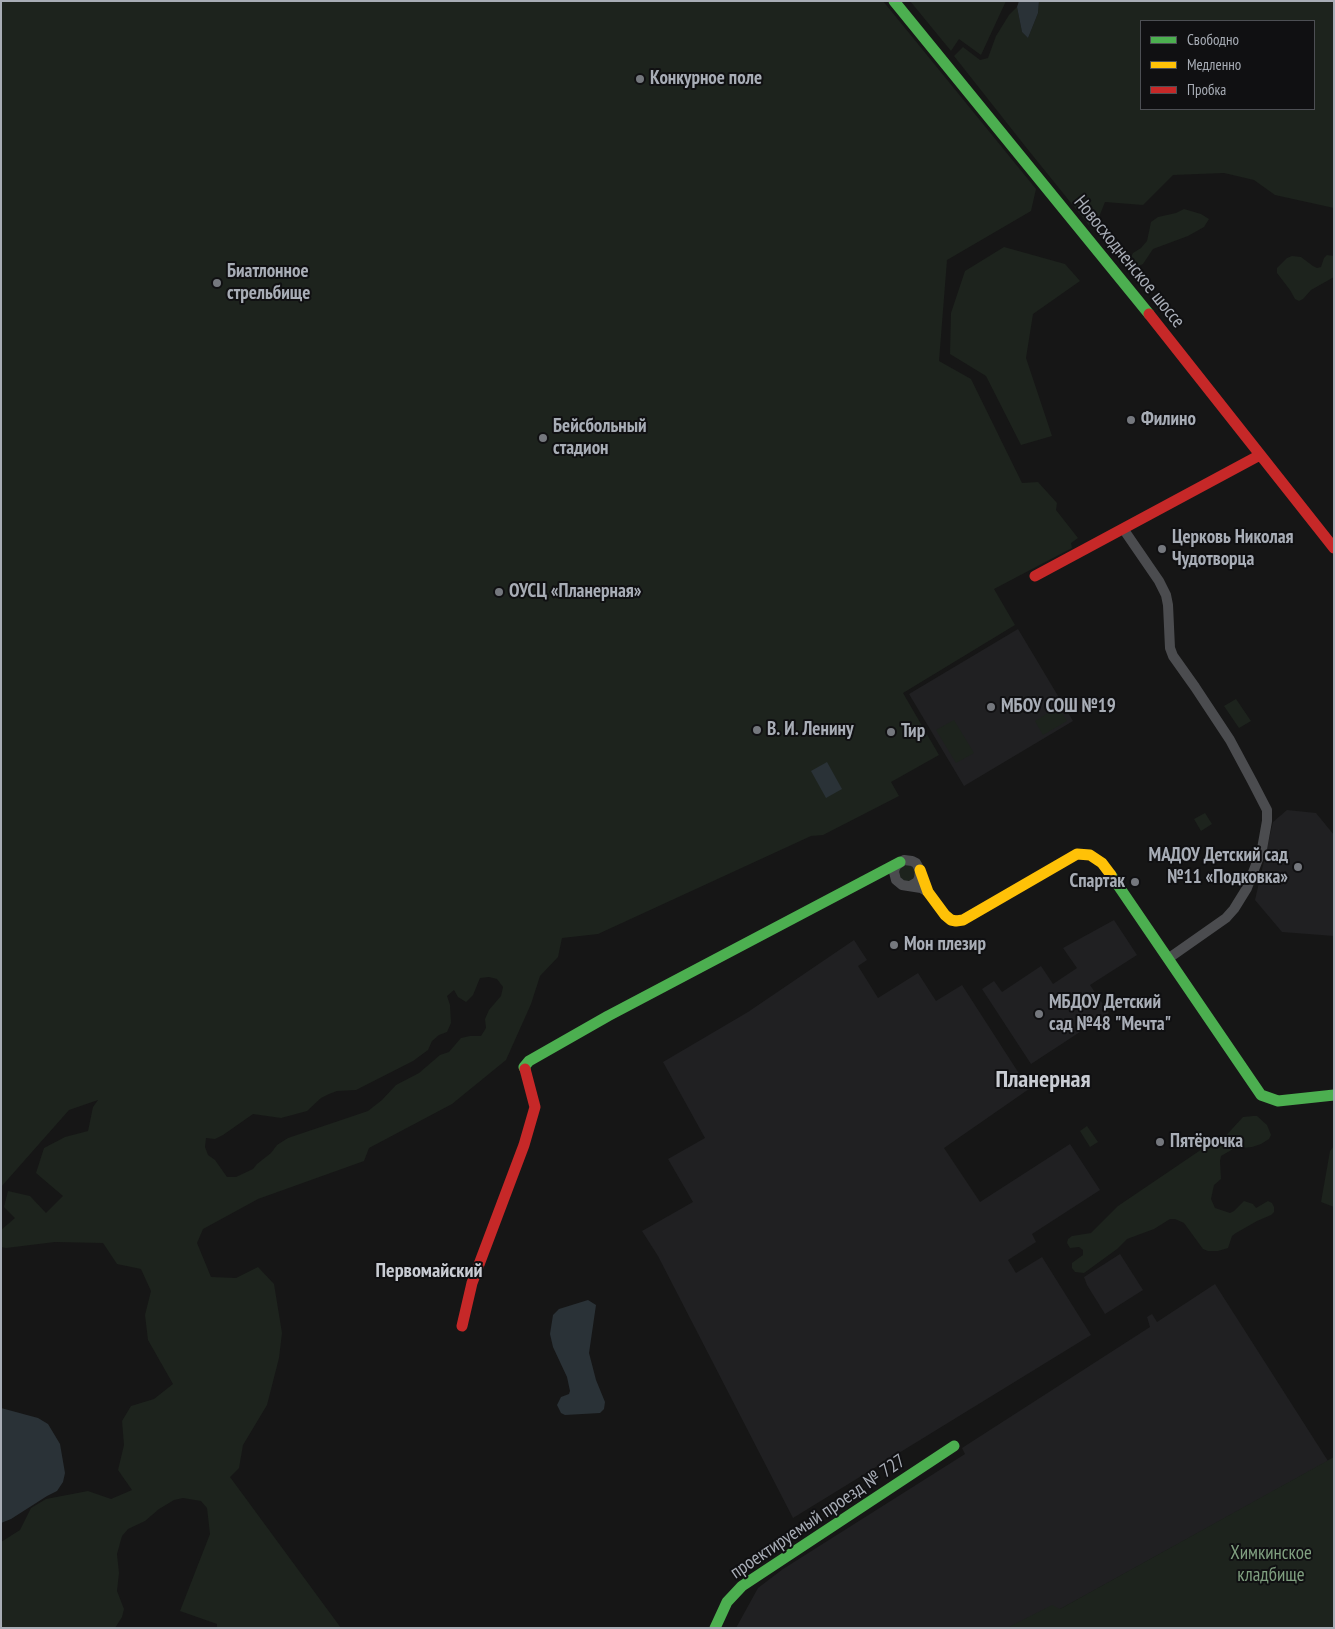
<!DOCTYPE html>
<meta charset="utf-8">
<style>
body{margin:0}
#map{position:relative;width:1335px;height:1629px;overflow:hidden;background:#161616;font-family:"PT Sans Narrow",sans-serif}
canvas{display:block}
.frame{position:absolute;inset:0;border:2px solid #a8adb6;pointer-events:none}
.legend{position:absolute;left:1140px;top:20px;width:175px;height:90px;box-sizing:border-box;background:#101012;border:1px solid #4d4f54;margin:0;padding:6px 9px;list-style:none;font-size:15px;color:#a8adb6}
.legend li{display:flex;align-items:center;gap:10px;height:25px}
.legend b{width:25px;border:1px solid #4d4f54}
</style>
<div id="map">
<canvas width="1335" height="1629"></canvas>
<div class="frame"></div>
<ul class="legend">
<li><b style="height:6px;background:#4caf50"></b>Свободно</li>
<li><b style="height:6px;background:#ffc107"></b>Медленно</li>
<li><b style="height:6px;background:#c62828"></b>Пробка</li>
</ul>
</div>
<script>
const g = document.querySelector('canvas').getContext('2d');
g.lineJoin = 'round';
function fill(path, color) {
  g.fillStyle = color;
  g.fill(path, 'evenodd');
}
function toPath(rows) {
  const path = new Path2D();
  for (const r of rows) {
    if (r.length === 3) {
      path.moveTo(r[0] + r[2], r[1]);
      path.arc(r[0], r[1], r[2], 0, 2 * Math.PI);
      continue;
    }
    path.moveTo(r[0], r[1]);
    for (let i = 2; i < r.length; i += 2) path.lineTo(r[i], r[i + 1]);
  }
  return path;
}
function trace(path, color, width, dash) {
  g.strokeStyle = color;
  g.lineWidth = width;
  g.lineCap = dash ? 'butt' : 'round';
  g.setLineDash(dash || []);
  g.stroke(path);
}
function drawText(font, color, halo, rows, align = 'center') {
  g.font = font + ' "PT Sans Narrow",sans-serif';
  g.lineWidth = 4;
  g.setLineDash([]);
  g.textBaseline = 'middle';
  g.strokeStyle = halo;
  g.fillStyle = color;
  for (const [text, x, y, turn = 0] of rows) {
    g.save();
    g.translate(x, y);
    g.rotate((+turn || 0) * Math.PI / 180);
    g.textAlign = isNaN(turn) ? turn : align;
    if (halo) g.strokeText(text, 0, 0);
    g.fillText(text, 0, 0);
    g.restore();
  }
}
const built = toPath([
 [1018,629,1073,721,964,786,909,694],
 [1287,810,1316,813,1334,835,1334,936,1282,932,1255,900,1273,822],
 [1114,920,1137,955,1090,985,1109,1013,1031,1064,982,989,994,981,1002,992,1041,966,1053,984,1077,968,1063,948],
 [854,940,867,960,858,966,878,998,918,973,936,1001,962,985,1029,1089,944,1148,980,1202,1070,1144,1100,1190,1032,1234,1036,1242,1008,1260,1016,1273,1042,1257,1091,1335,793,1518,658,1256,642,1231,693,1202,668,1159,705,1138,663,1062,748,1012],
 [1120,1254,1143,1290,1105,1314,1087,1285,1084,1277],
 [1215,1284,1328,1461,1026,1628,736,1628,758,1588,783,1569,965,1454,962,1448,1150,1327,1147,1317,1152,1314,1157,1322]
]);
const green = toPath([
 [1,1,883,1,1036,189,1031,211,947,260,939,361,971,379,1022,483,1038,482,1057,503,1056,510,1078,538,1071,543,1072,548,994,589,1015,625,903,693,939,755,891,782,899,796,823,835,811,836,598,934,562,938,558,957,540,976,531,1004,506,1060,452,1104,369,1148,364,1161,258,1199,203,1229,197,1243,211,1277,236,1278,258,1267,274,1284,282,1333,279,1358,267,1405,243,1445,239,1468,230,1477,341,1628,217,1628,217,1624,180,1611,210,1534,207,1508,201,1501,183,1498,174,1500,159,1509,145,1521,128,1529,122,1536,117,1554,119,1573,117,1591,124,1609,122,1617,115,1628,1,1628,1,1542,20,1530,31,1508,46,1499,88,1491,111,1499,132,1490,118,1470,124,1445,122,1421,131,1406,154,1399,173,1384,148,1340,145,1315,151,1291,141,1269,117,1264,103,1243,55,1242,6,1248,1,1247,1,1230,15,1218,4,1207,8,1191,30,1196,46,1213,63,1196,36,1173,44,1148,65,1137,88,1131,93,1107,98,1100,69,1110,1,1187],
 [489,977,497,979,503,987,501,996,489,1010,485,1019,486,1028,481,1036,470,1036,461,1038,449,1052,440,1055,419,1073,396,1085,382,1100,368,1111,288,1138,277,1145,271,1153,257,1164,253,1169,236,1177,227,1177,215,1160,208,1155,205,1147,206,1138,215,1139,223,1135,253,1114,281,1118,307,1111,321,1098,329,1094,337,1091,356,1090,413,1061,428,1050,432,1041,439,1035,447,1032,451,1023,450,1005,447,996,454,990,458,997,466,1002,473,995,480,978],
 [910,1,1006,1,981,55,959,39,951,51],
 [1039,1,1334,1,1334,208,1275,195,1254,180,1224,173,1173,175,1143,205,1105,202,1099,217,1099,226,1092,229,1025,146,954,56,963,47,980,60,988,58,996,36,1009,15,1017,7,1022,32,1028,38,1038,13],
 [1141,21,1314,21,1314,109,1141,109],
 [1184,209,1201,214,1209,219,1204,227,1188,236,1153,249,1143,264,1131,269,1129,261,1133,253,1141,248,1147,241,1151,222,1158,217,1176,213],
 [1004,247,1065,264,1080,281,1033,314,1026,358,1052,436,1021,445,986,376,950,354,951,313,965,271],
 [1327,255,1334,256,1334,277,1311,290,1303,299,1299,301,1295,299,1290,290,1277,273,1277,268,1287,258,1292,256,1301,257,1313,266,1317,268,1321,267,1324,258],
 [1236,699,1251,721,1239,728,1224,706],
 [1058,707,1067,721,1043,735,1035,721],
 [954,720,974,753,956,763,936,730],
 [1205,813,1212,824,1201,831,1194,819],
 [907,873,8],
 [1253,1116,1257,1116,1267,1125,1271,1135,1269,1139,1261,1144,1252,1147,1233,1149,1221,1156,1220,1161,1221,1179,1214,1185,1211,1199,1215,1208,1230,1213,1234,1211,1244,1201,1253,1204,1256,1208,1268,1201,1272,1203,1274,1207,1274,1212,1271,1215,1257,1221,1236,1233,1232,1236,1228,1248,1218,1251,1208,1251,1203,1249,1184,1223,1175,1219,1170,1219,1154,1229,1127,1239,1117,1249,1084,1273,1075,1272,1072,1268,1072,1263,1083,1255,1083,1250,1079,1247,1070,1248,1067,1243,1068,1239,1072,1236,1091,1233,1118,1206,1208,1145,1221,1141,1243,1117],
 [1087,1126,1098,1142,1090,1147,1080,1131],
 [1334,1146,1334,1207,1321,1202,1330,1151],
 [1334,1457,1334,1628,1007,1628,1052,1605,1060,1609]
]);
const water = toPath([
 [1019,1,1039,1,1038,13,1028,38,1022,32,1017,7],
 [827,762,842,789,826,798,811,771],
 [588,1300,596,1305,589,1353,596,1380,605,1402,604,1409,600,1413,565,1415,561,1413,557,1405,561,1397,569,1394,570,1391,567,1377,553,1347,550,1334,553,1315,559,1309],
 [1,1408,38,1418,48,1424,60,1444,65,1473,63,1482,57,1491,47,1496,11,1519,1,1523]
]);
const street = toPath([
 [1124,530,1159,581,1166,595,1168,605,1170,648,1173,656,1195,687,1230,740,1252,781,1267,810,1267,821,1262,849,1247,888,1234,909,1226,918,1169,958],
 [910,886,917,882,919,878,920,870,916,863,912,861,904,860,897,865,895,868,894,872,896,880,902,885,921,888,928,892]
]);
const fast = toPath([
 [894,1,1149,314],
 [1111,875,1261,1095,1278,1101,1334,1095],
 [525,1069,524,1067,529,1061,608,1016,900,862],
 [715,1628,727,1602,742,1586,954,1446]
]);
const slow = toPath([
 [920,870,928,892,945,915,951,920,956,921,963,920,1077,854,1090,855,1102,863,1111,875]
]);
const jam = toPath([
 [1149,314,1334,548],
 [1035,576,1260,455],
 [462,1326,472,1283,524,1145,535,1107,525,1069]
]);
const markers = [
 [640,79,5,"#75787e"],
 [217,283,5,"#75787e"],
 [1131,420,5,"#75787e"],
 [543,438,5,"#75787e"],
 [1162,549,5,"#75787e"],
 [499,592,5,"#75787e"],
 [991,707,5,"#75787e"],
 [757,730,5,"#75787e"],
 [891,732,5,"#75787e"],
 [1298,867,5,"#75787e"],
 [1135,882,5,"#75787e"],
 [894,945,5,"#75787e"],
 [1039,1014,5,"#75787e"],
 [1160,1142,5,"#75787e"]
];
const poiNames = [
 ["Конкурное поле",650,79],
 ["Биатлонное",227,272],
 ["стрельбище",227,294],
 ["Филино",1141,420],
 ["Бейсбольный",553,427],
 ["стадион",553,449],
 ["Церковь Николая",1172,538],
 ["Чудотворца",1172,560],
 ["ОУСЦ «Планерная»",509,592],
 ["МБОУ СОШ №19",1001,707],
 ["В. И. Ленину",767,730],
 ["Тир",901,732],
 ["МАДОУ Детский сад",1288,856,"right"],
 ["№11 «Подковка»",1288,878,"right"],
 ["Спартак",1125,882,"right"],
 ["Мон плезир",904,945],
 ["МБДОУ Детский",1049,1003],
 ["сад №48 \"Мечта\"",1049,1025],
 ["Пятёрочка",1170,1142]
];
const streetNames = [
 ["Новосходненское шоссе",1129,262,51],
 ["проектируемый проезд № 727",818,1517,-34]
];
const parkNames = [
 ["Химкинское",1271,1554],
 ["кладбище",1271,1576]
];
const neighbourhoodNames = [
 ["Первомайский",429,1271]
];
const districtNames = [
 ["Планерная",1043,1080]
];
fill(built, '#202022');
fill(green, '#1d231d');
fill(water, '#2a3237');
trace(street, '#4b4c4f', 10);
trace(fast, '#4caf50', 11);
trace(slow, '#ffc107', 11);
trace(jam, '#c62828', 11);
for (const [x, y, r, color] of markers) {
  const dot = new Path2D();
  dot.arc(x, y, r, 0, 2 * Math.PI);
  g.fillStyle = color;
  g.fill(dot);
  trace(dot, '#101012', 2);
}
drawText('bold 19px', '#a8adb6', '#101012', poiNames, 'left');
drawText('19px', '#a8adb6', '#101012', streetNames);
drawText('19px', '#80a080', '#101012', parkNames);
drawText('bold 20px', '#c9ccd3', '#101012', neighbourhoodNames);
drawText('bold 24px', '#c9ccd3', '#101012', districtNames);
</script>
